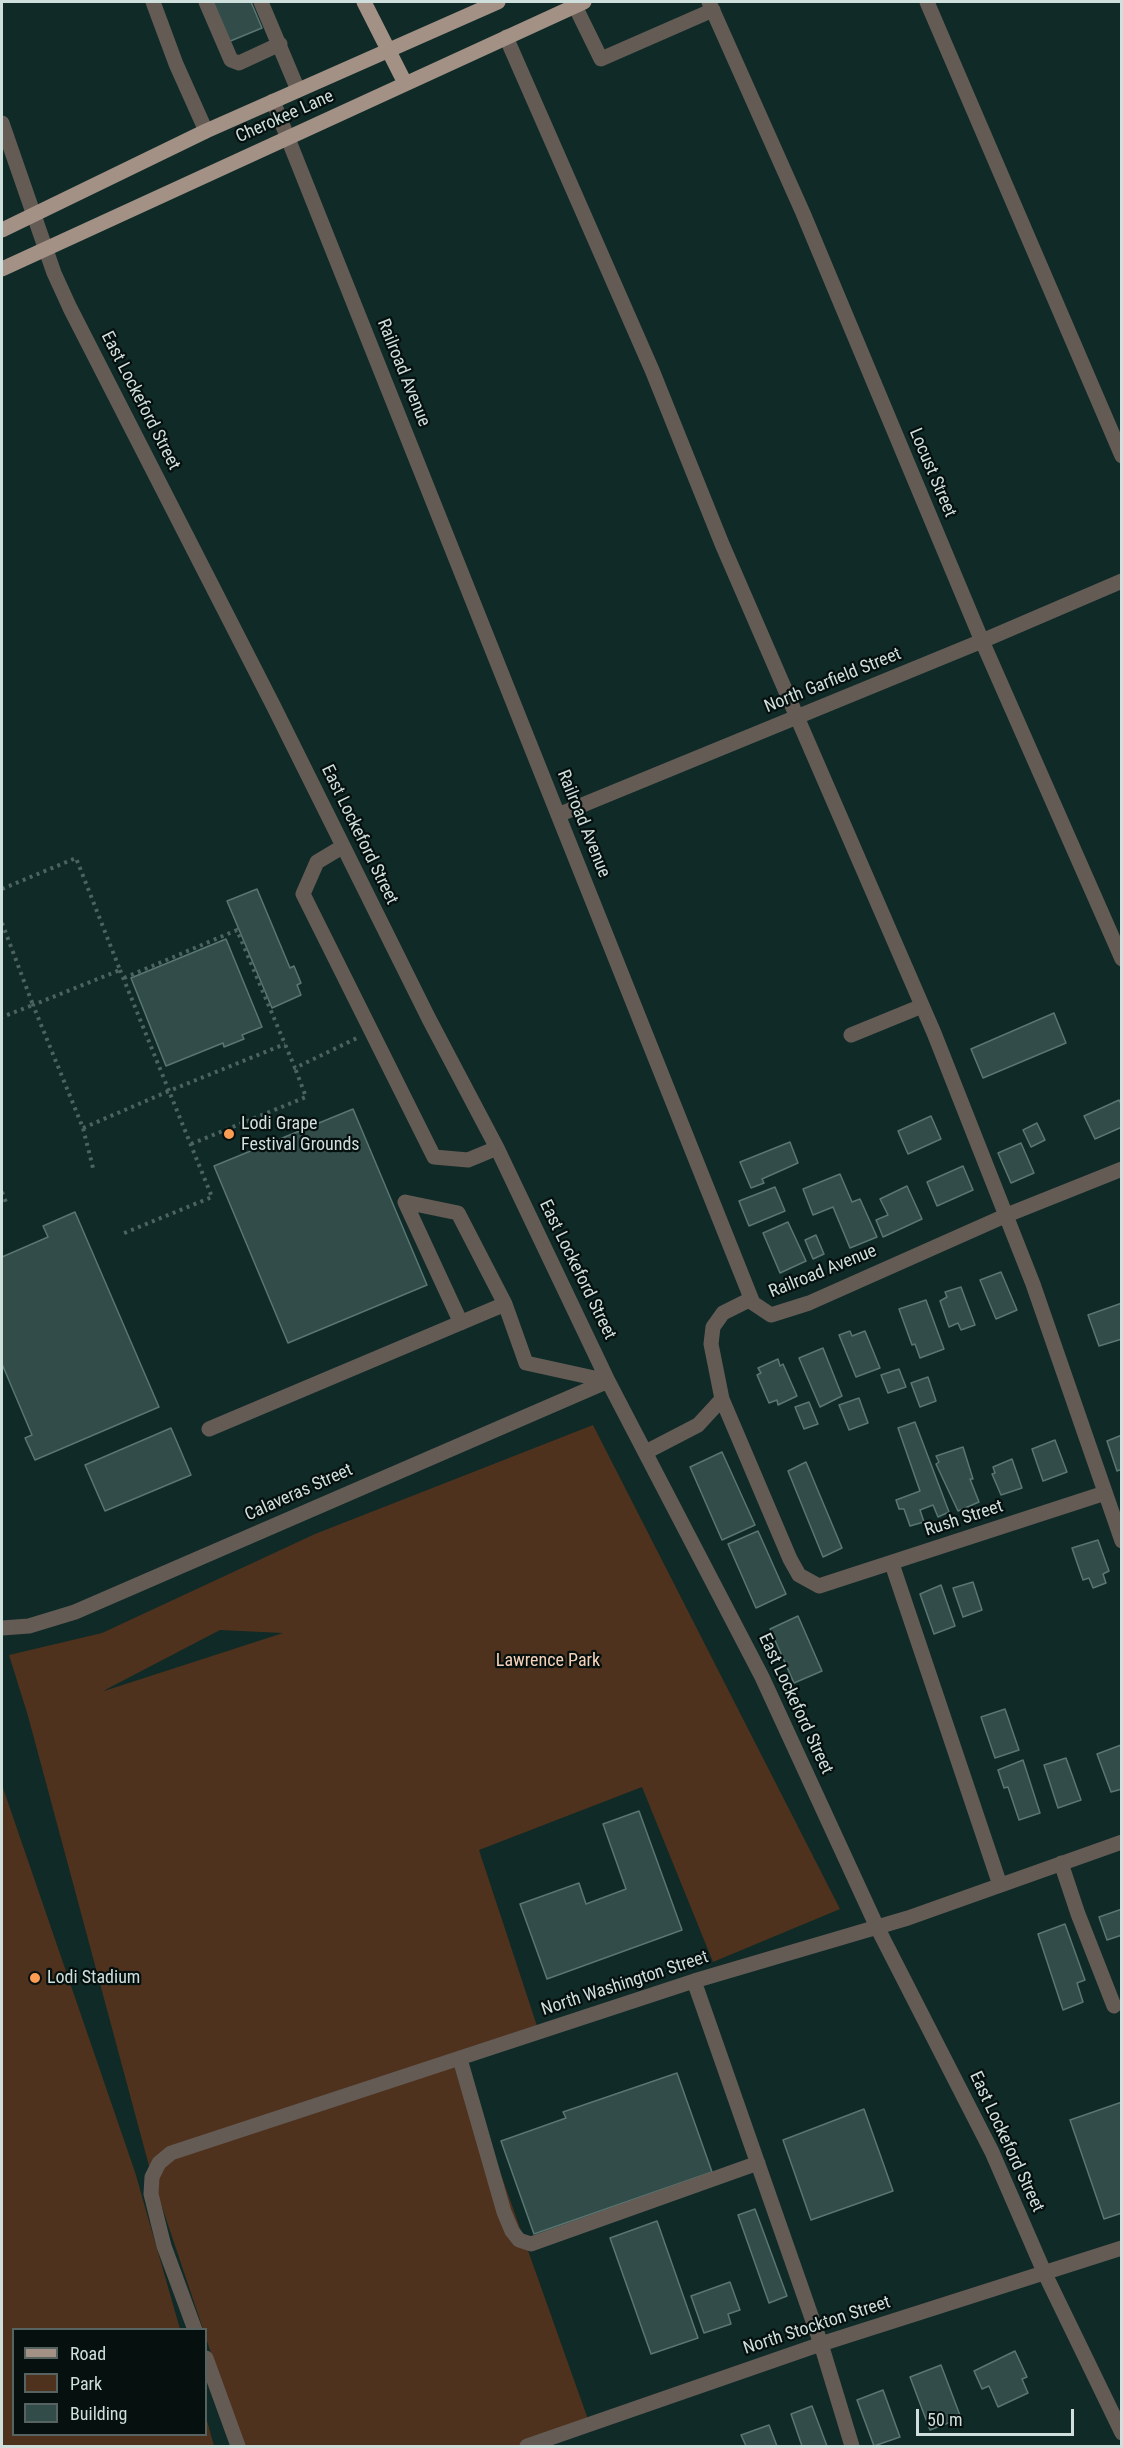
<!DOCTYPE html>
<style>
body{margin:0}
#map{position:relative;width:1123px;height:2448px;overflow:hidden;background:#0f2a27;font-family:"Roboto Condensed",sans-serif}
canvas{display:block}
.frame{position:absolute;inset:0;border:3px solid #cfdfdc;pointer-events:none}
.legend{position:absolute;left:12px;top:2328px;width:195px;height:108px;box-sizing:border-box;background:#06100f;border:2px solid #566361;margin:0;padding:8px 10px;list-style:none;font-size:18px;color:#cfdfdc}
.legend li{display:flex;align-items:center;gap:12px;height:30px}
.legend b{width:30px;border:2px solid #566361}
.scale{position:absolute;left:916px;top:2409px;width:158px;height:27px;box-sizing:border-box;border:3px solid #cfdfdc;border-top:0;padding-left:8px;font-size:18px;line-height:21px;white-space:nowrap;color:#cfdfdc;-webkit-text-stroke:4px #06100f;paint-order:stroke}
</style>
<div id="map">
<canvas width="1123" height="2448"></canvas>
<div class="frame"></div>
<ul class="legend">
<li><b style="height:8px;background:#a39185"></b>Road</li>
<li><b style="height:16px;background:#4e321d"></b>Park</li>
<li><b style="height:16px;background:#324d49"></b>Building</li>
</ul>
<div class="scale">50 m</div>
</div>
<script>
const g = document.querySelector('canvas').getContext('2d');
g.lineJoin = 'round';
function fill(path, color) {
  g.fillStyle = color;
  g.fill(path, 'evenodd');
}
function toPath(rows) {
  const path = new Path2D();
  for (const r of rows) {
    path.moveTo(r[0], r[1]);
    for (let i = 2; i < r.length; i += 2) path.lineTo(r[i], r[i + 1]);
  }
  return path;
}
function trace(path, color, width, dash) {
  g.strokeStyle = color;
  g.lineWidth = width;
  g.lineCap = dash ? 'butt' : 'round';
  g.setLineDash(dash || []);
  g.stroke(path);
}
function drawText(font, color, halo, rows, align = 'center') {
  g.font = font + ' "Roboto Condensed",sans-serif';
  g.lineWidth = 4.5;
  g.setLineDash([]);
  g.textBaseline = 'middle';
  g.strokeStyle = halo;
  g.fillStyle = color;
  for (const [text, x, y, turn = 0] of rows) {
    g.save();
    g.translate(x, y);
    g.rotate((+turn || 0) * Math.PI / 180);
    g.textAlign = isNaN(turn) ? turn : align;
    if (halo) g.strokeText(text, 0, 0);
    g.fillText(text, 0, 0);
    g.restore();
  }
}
const green = toPath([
 [593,1425,840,1909,713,1962,642,1787,479,1850,539,2032,461,2062,590,2425,526,2446,241,2446,206,2338,206,2330,203,2329,152,2177,28,1716,9,1655,102,1633,315,1534],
 [220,1630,283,1633,104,1691,105,1690],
 [2,1785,135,2172,180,2329,14,2330,14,2434,206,2434,206,2417,214,2446,2,2446]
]);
const building = toPath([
 [213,2,251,2,262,28,228,42,213,2],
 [257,889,290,968,294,966,301,983,297,985,301,995,272,1008,227,901,257,889],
 [226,939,262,1027,242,1035,244,1039,224,1047,223,1043,166,1066,131,978,226,939],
 [1054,1013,1066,1043,983,1078,971,1049,1054,1013],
 [1119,1100,1122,1106,1122,1127,1095,1139,1084,1116,1119,1100],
 [353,1109,427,1285,288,1343,214,1166,353,1109],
 [931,1116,941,1139,908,1154,898,1131,931,1116],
 [1037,1123,1045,1140,1031,1147,1023,1130,1037,1123],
 [790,1142,798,1163,762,1179,764,1183,751,1188,740,1162,790,1142],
 [1021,1143,1034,1173,1011,1183,998,1153,1021,1143],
 [963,1166,973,1190,937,1206,927,1182,963,1166],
 [840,1174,852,1202,860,1199,877,1237,850,1248,833,1207,813,1215,803,1189,840,1174],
 [907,1186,922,1219,883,1237,876,1220,888,1215,880,1199,907,1186],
 [775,1187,785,1211,749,1226,739,1201,775,1187],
 [75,1212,159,1407,35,1460,25,1438,32,1435,2,1364,2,1257,48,1237,43,1226,75,1212],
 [788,1222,806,1261,780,1273,763,1233,788,1222],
 [816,1235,824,1254,813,1259,805,1240,816,1235],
 [1001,1272,1017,1310,996,1319,980,1280,1001,1272],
 [961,1287,975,1325,961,1330,958,1323,949,1327,940,1301,947,1297,945,1292,961,1287],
 [926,1300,944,1349,920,1358,915,1344,912,1345,899,1309,926,1300],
 [1122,1303,1122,1339,1099,1346,1088,1315,1122,1303],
 [850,1331,852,1336,865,1331,880,1368,856,1377,839,1335,850,1331],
 [823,1348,842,1396,820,1407,799,1358,823,1348],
 [778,1359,780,1366,783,1364,797,1396,778,1405,777,1400,769,1403,757,1375,761,1373,758,1368,778,1359],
 [899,1369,906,1387,888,1393,881,1375,899,1369],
 [928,1377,936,1401,920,1407,911,1383,928,1377],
 [859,1398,868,1423,849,1430,839,1405,859,1398],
 [809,1402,818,1424,804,1429,795,1407,809,1402],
 [915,1422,949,1512,938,1517,933,1505,920,1510,924,1522,910,1526,904,1509,899,1509,896,1500,920,1491,898,1428,915,1422],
 [171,1428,191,1475,105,1511,85,1465,171,1428],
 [1122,1435,1122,1469,1117,1471,1107,1441,1122,1435],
 [1055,1440,1067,1472,1043,1481,1032,1449,1055,1440],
 [963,1447,973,1479,970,1479,979,1502,958,1511,936,1464,939,1462,936,1456,963,1447],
 [722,1452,755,1525,722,1540,690,1467,722,1452],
 [1012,1459,1022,1488,1001,1495,992,1474,995,1473,993,1467,1012,1459],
 [806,1462,842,1548,823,1557,788,1471,806,1462],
 [758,1531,786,1594,756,1608,728,1544,758,1531],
 [1098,1540,1109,1571,1103,1574,1106,1583,1093,1588,1089,1578,1083,1580,1072,1548,1098,1540],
 [973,1582,982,1610,963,1617,953,1588,973,1582],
 [941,1585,955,1626,934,1634,920,1594,941,1585],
 [798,1616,822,1671,794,1683,770,1629,798,1616],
 [1005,1709,1019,1750,995,1758,981,1717,1005,1709],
 [1121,1745,1122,1789,1111,1792,1097,1754,1121,1745],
 [1066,1758,1081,1800,1058,1808,1044,1765,1066,1758],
 [1023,1760,1040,1813,1019,1820,1008,1787,1004,1788,998,1770,1023,1760],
 [639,1811,682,1930,547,1979,520,1904,579,1883,586,1904,626,1889,603,1824,639,1811],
 [1122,1909,1122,1935,1107,1940,1099,1917,1122,1909],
 [1065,1924,1085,1980,1077,1983,1083,2002,1063,2010,1038,1934,1065,1924],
 [677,2073,712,2172,534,2234,501,2141,566,2118,563,2112,677,2073],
 [1122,2102,1122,2213,1104,2219,1070,2120,1122,2102],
 [864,2109,893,2191,811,2220,783,2140,864,2109],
 [755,2209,787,2296,769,2303,738,2215,755,2209],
 [657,2221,698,2338,651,2354,610,2238,657,2221],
 [730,2282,740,2310,728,2314,731,2324,704,2333,691,2296,730,2282],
 [1015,2351,1027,2377,1022,2379,1028,2393,998,2407,989,2386,982,2389,974,2371,1015,2351],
 [941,2365,961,2418,930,2430,910,2377,941,2365],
 [883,2390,900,2437,874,2446,857,2400,883,2390],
 [812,2406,827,2446,802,2446,791,2414,812,2406],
 [769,2425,777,2446,746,2446,741,2435,769,2425]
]);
const path = toPath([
 [2,889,76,858,120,970,33,1005,83,1128,93,1168],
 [2,923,33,1005,2,1017],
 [120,970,169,1091,285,1044],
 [124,978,237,930,295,1068,357,1038],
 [83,1128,169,1091,212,1197,122,1234],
 [191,1144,306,1097,295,1068],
 [2,1192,7,1205]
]);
const minor = toPath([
 [153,2,176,64,206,131],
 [206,2,231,60,239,63,280,44],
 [261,2,298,90],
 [709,2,803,213,982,641,1122,959],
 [927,2,1122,456],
 [575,6,601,59,713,10],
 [506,37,652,370,722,544,934,1033,1033,1284,1122,1541],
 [273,101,753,1303,771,1315,809,1303,1007,1215,1122,1169],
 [2,123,54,273,70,308,273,705,429,1019,497,1148,608,1381,762,1677,877,1927,992,2152,1045,2274,1122,2433],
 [558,815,982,641,1122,581],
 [342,847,317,862,303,894,434,1157,468,1160,497,1148],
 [851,1035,922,1006],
 [461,1323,405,1202,458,1213,505,1304],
 [722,1399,790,1559,799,1575,819,1586,1105,1493],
 [209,1429,505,1304,526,1363,608,1381],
 [646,1452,698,1425,722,1399,711,1344,713,1327,723,1313,751,1299],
 [892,1564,1000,1885],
 [2,1628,29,1626,75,1612,608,1381],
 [1061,1863,1078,1914,1114,2006],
 [694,1981,821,2344,852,2446],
 [460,2059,504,2212,512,2231,519,2240,531,2244,758,2163],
 [195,2330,164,2246,151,2194,152,2177,159,2163,171,2153,694,1981,908,1918,1122,1842],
 [206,2358,238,2446],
 [527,2446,821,2344,1122,2248]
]);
const major = toPath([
 [364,2,405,83],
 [2,230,206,131,498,2],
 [2,269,584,2]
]);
const markers = [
 [229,1134,6,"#fc9d53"],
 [35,1978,6,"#fc9d53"]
];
const streetNames = [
 ["Cherokee Lane",285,117,-24],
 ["Railroad Avenue",403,373,68],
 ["East Lockeford Street",140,401,63],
 ["Locust Street",932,473,67],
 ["North Garfield Street",833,681,-22],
 ["Railroad Avenue",583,824,68],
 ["East Lockeford Street",359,835,64],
 ["East Lockeford Street",577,1270,64],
 ["Railroad Avenue",823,1272,-22],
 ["Calaveras Street",299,1493,-24],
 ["Rush Street",964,1519,-18],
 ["East Lockeford Street",795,1704,65],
 ["North Washington Street",625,1984,-18],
 ["East Lockeford Street",1006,2142,65],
 ["North Stockton Street",817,2326,-18]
];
const poiNames = [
 ["Lodi Grape",241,1124],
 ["Festival Grounds",241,1145],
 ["Lodi Stadium",47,1978]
];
const parkNames = [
 ["Lawrence Park",548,1661]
];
fill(green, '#4e321d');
fill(building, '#324d49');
trace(building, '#5a7672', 1.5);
trace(path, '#4c6360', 4, [3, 4.5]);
trace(minor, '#645b55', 15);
trace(major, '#a39185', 15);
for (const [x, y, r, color] of markers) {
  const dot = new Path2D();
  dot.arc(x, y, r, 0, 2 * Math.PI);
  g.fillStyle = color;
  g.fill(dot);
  trace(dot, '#06100f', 2);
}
drawText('18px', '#cfdfdc', '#06100f', streetNames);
drawText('18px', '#cfdfdc', '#06100f', poiNames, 'left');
drawText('18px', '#f8d2b8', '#06100f', parkNames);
</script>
